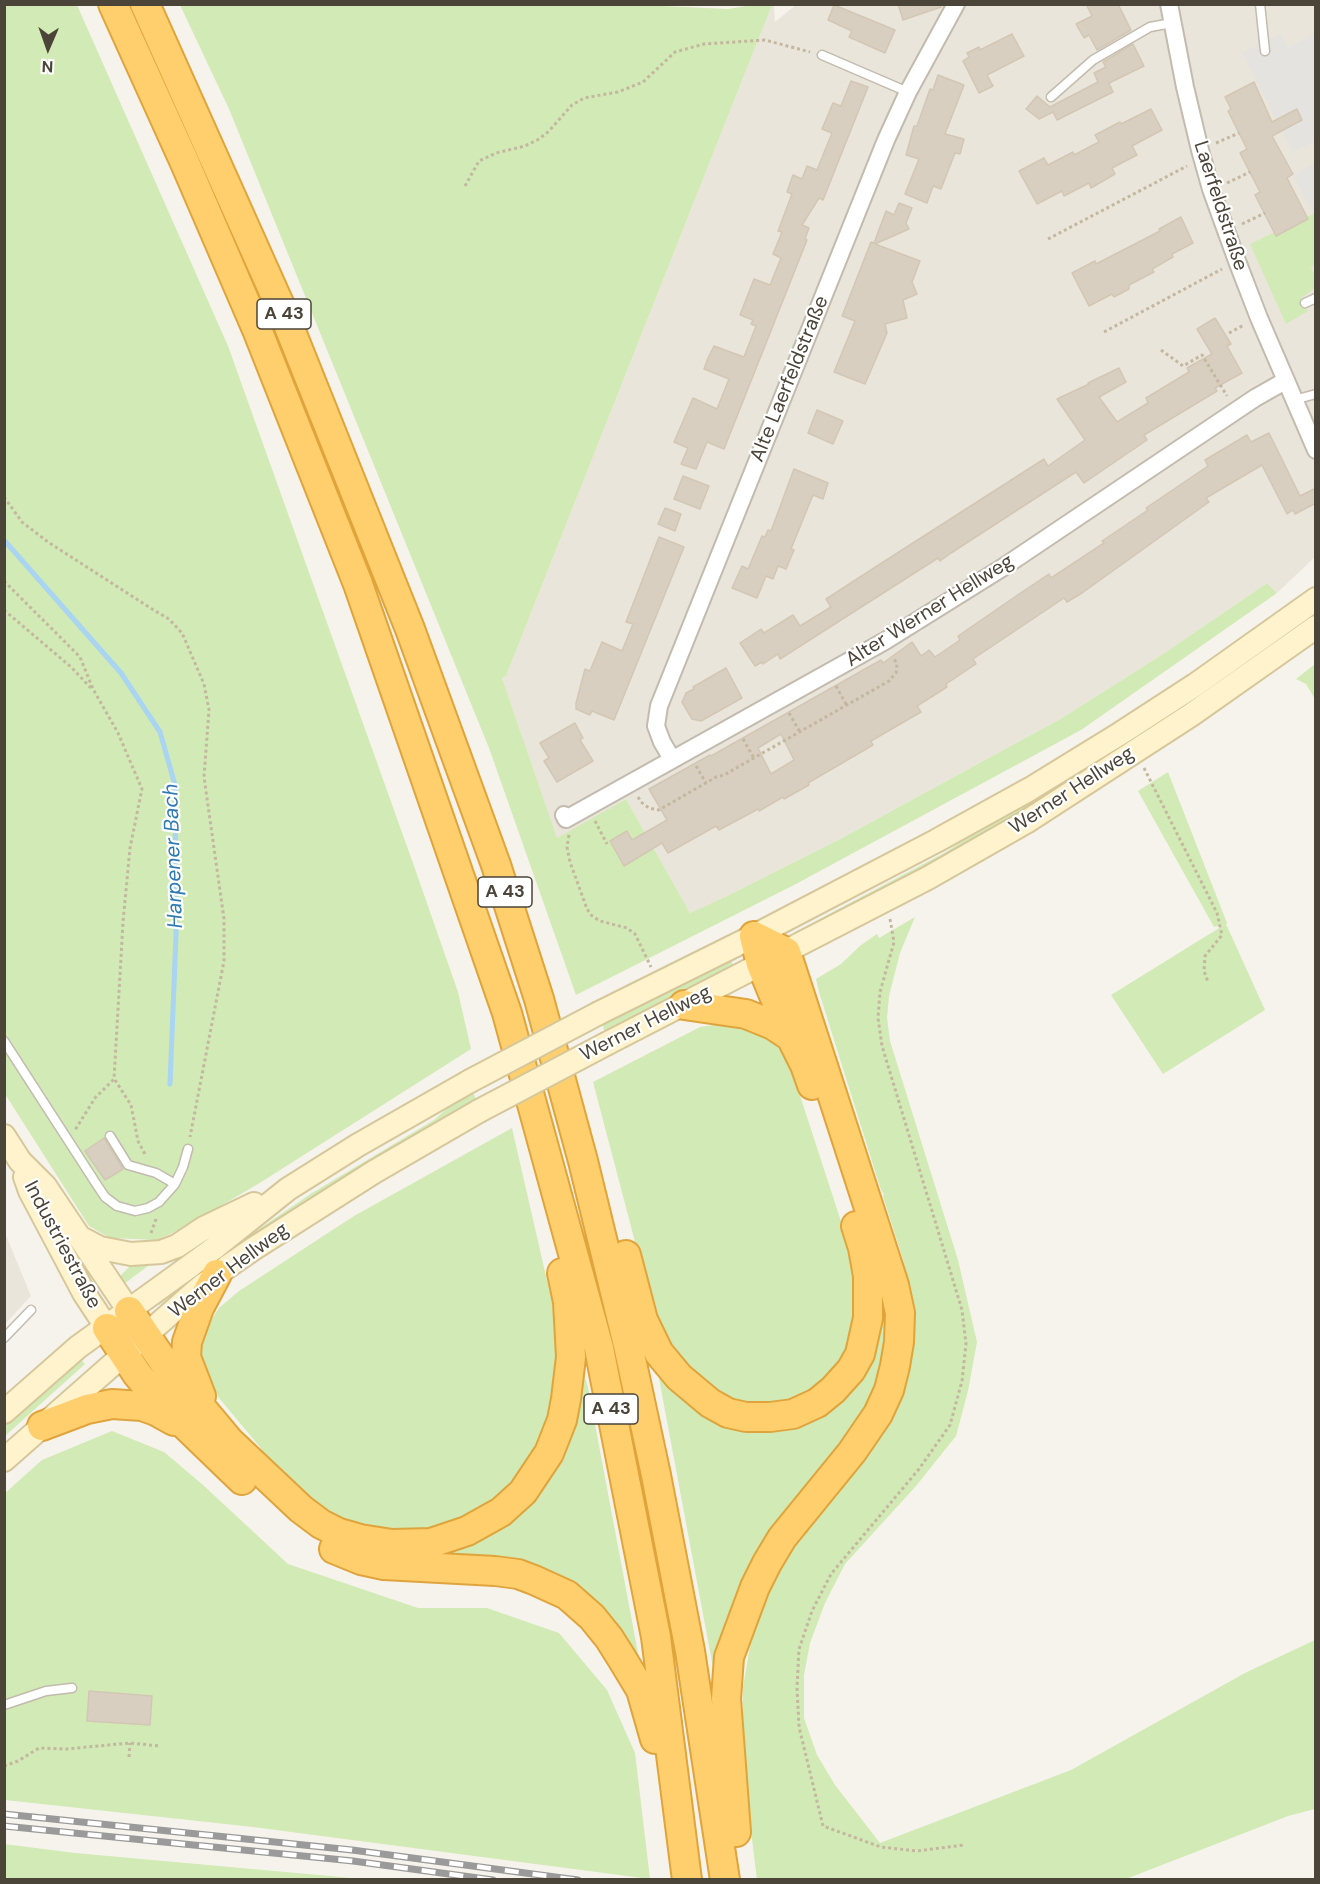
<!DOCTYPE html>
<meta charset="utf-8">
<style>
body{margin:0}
#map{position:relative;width:1320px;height:1884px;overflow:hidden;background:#f6f3ec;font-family:"DM Sans",sans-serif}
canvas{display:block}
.frame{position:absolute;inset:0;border:6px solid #4b4439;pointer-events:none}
.north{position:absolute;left:18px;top:18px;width:60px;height:60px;-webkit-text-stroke:4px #fff;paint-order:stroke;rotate:182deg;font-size:16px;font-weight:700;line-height:24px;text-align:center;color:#4b4439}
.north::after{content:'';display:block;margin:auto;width:21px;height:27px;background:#4b4439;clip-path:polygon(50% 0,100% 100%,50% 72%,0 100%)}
</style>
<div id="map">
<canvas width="1320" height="1884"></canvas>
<div class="frame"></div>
<div class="north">N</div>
</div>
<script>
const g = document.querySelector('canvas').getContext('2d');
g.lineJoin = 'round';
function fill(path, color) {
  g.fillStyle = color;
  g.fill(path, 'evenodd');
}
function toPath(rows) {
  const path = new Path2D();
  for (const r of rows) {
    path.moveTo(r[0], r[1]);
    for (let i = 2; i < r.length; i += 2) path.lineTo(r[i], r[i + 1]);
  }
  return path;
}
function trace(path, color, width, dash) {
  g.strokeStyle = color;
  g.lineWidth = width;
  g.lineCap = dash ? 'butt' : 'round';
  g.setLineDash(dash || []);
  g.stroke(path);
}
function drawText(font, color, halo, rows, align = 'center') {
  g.font = font + ' "DM Sans",sans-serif';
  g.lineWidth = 4.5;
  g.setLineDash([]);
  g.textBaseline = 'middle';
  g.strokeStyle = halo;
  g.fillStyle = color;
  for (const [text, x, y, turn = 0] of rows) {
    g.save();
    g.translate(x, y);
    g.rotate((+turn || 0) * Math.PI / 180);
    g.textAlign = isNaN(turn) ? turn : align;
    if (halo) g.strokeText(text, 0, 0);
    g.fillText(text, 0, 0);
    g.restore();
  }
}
const residential = toPath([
 [797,4,1315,5,1315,557,1277,593,1267,583,1163,654,1062,718,842,838,727,896,690,913,626,799,557,839,502,678,506,676,772,5,774,5,775,22],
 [5,1233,31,1296,5,1324,4,1324]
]);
const green = toPath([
 [621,4,728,9,752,5,772,5,506,676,502,678,557,838,626,799,690,913,727,896,842,838,1062,718,1163,654,1267,583,1277,593,1081,730,794,885,576,995,489,748,229,109,180,5],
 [5,5,77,5,228,346,414,866,458,992,471,1049,258,1184,181,1229,157,1240,110,1238,89,1226,5,1094],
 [1315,213,1315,264,1311,267,1315,277,1315,288,1301,298,1308,311,1286,324,1250,244],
 [1315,664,1315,699,1306,684,1296,679],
 [1233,671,1185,713,948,856,797,935,795,932,946,852,1016,805],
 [1168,772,1227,923,1226,924,1265,1010,1163,1074,1111,995,1224,925,1214,927,1138,791],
 [915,917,900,953,889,996,887,1018,890,1041,958,1260,977,1342,968,1391,956,1436,916,1486,845,1564,825,1603,810,1643,804,1675,804,1718,817,1755,835,1785,880,1843,1071,1770,1245,1673,1315,1640,1315,1809,1288,1816,1126,1879,757,1880,746,1790,742,1729,743,1688,753,1628,773,1572,861,1455,905,1273,903,1260,883,1196,884,1194,881,1190,819,992,816,979,841,964,861,945,877,934,879,938],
 [729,960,732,962,733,966,605,1034,602,1022],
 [721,1024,735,1026,768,1037,781,1051,791,1068,850,1249,860,1294,845,1366,791,1405,731,1404,684,1371,654,1314,593,1082,700,1027],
 [473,1091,477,1103,316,1196,236,1249,159,1305,157,1302,234,1246,312,1193,434,1120,452,1104],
 [512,1128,557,1324,559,1358,554,1400,541,1445,522,1475,495,1501,471,1517,436,1530,399,1534,342,1520,309,1502,264,1455,260,1447,219,1398,203,1369,199,1349,204,1330,219,1308,239,1291,354,1216],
 [133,1263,146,1263,148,1266,124,1284,118,1278],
 [881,1290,889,1335,871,1407,815,1479,717,1689,658,1373,681,1399,716,1420,829,1410],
 [77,1355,85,1364,5,1436,5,1418],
 [579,1359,588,1387,641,1669,538,1567,484,1555,415,1554,530,1501],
 [112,1431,164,1452,203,1485,288,1564,418,1608,487,1608,559,1633,607,1690,635,1753,650,1879,253,1827,5,1800,4,1494,42,1460],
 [4,1844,75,1853,363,1879,5,1879]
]);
const parking = toPath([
 [1315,33,1315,141,1293,152,1242,53,1280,34,1288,48],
 [1315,163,1316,216,1314,216,1293,175]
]);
const stream = toPath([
 [4,540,121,673,160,732,175,785,176,935,170,1084]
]);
const building = toPath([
 [898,4,940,4,941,7,903,20,898,4],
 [1086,4,1118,4,1131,30,1097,50,1089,35,1084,38,1076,24,1092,16,1086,4],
 [834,5,895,30,885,53,849,37,852,31,828,20,834,5],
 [1012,34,1024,56,987,75,993,86,979,93,963,61,969,57,967,53,979,47,980,50,1012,34],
 [1133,44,1144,66,1109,83,1113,92,1057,120,1053,112,1039,119,1026,109,1037,96,1050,107,1098,82,1094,73,1106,67,1103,62,1133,44],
 [938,75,964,85,945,134,964,139,960,154,955,153,941,189,933,186,927,203,905,194,919,159,906,155,914,126,917,126,930,89,933,90,938,75],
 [851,81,868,87,823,200,819,198,802,225,809,228,805,239,807,240,724,449,707,442,696,469,681,464,688,448,674,442,693,398,717,409,729,379,704,369,708,358,714,346,744,357,756,326,751,324,753,320,740,315,754,279,770,285,781,258,773,254,782,232,778,231,792,194,787,192,793,175,802,179,807,166,817,170,832,133,822,129,833,103,841,106,851,81],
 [1254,82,1272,122,1297,109,1302,120,1272,136,1293,174,1287,178,1308,219,1276,236,1255,195,1260,192,1240,153,1247,149,1228,111,1231,109,1225,97,1254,82],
 [1151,109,1162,130,1132,146,1137,155,1112,168,1115,174,1091,188,1089,183,1064,196,1062,191,1037,204,1019,171,1044,158,1048,165,1073,152,1074,155,1099,142,1095,135,1120,122,1121,124,1151,109],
 [899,203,912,208,906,223,909,229,875,244,920,261,912,282,917,294,903,300,907,318,885,324,887,333,865,384,834,372,855,321,842,316,871,242,874,243,886,211,894,215,899,203],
 [1181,217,1193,243,1172,254,1173,257,1152,269,1154,272,1129,285,1129,289,1114,297,1112,294,1089,306,1072,273,1095,261,1096,264,1160,231,1159,229,1181,217],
 [1215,318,1231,344,1227,346,1242,373,1215,388,1217,391,1144,435,1147,440,1084,483,1076,472,951,553,940,561,938,558,780,659,778,654,763,664,762,662,755,666,740,643,761,629,764,633,793,615,800,626,831,607,826,599,874,568,1044,459,1048,466,1085,440,1057,399,1089,384,1088,383,1119,368,1126,382,1099,397,1117,422,1148,403,1146,398,1189,372,1187,368,1212,354,1197,329,1215,318],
 [817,410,843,421,833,444,808,433,817,410],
 [1269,433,1300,496,1316,488,1316,503,1295,514,1293,510,1287,514,1262,465,1206,498,1209,502,1082,593,1067,602,1064,598,973,659,976,664,946,684,947,687,917,706,921,712,871,741,873,745,808,783,809,785,784,799,783,797,759,811,758,809,719,830,716,826,668,853,662,843,624,866,610,841,627,831,632,840,667,820,649,789,710,755,711,756,881,660,883,663,912,642,921,656,929,650,935,657,960,640,958,636,1022,592,1049,574,1051,578,1104,543,1102,541,1148,510,1146,508,1208,466,1205,460,1247,435,1251,442,1269,433],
 [781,734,794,760,771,774,758,748,781,734],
 [794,469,828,483,823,499,813,495,791,549,794,550,786,569,778,566,773,579,766,576,757,598,732,588,742,566,748,569,762,536,765,537,768,530,771,531,794,469],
 [683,476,709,486,700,509,674,499,683,476],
 [665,508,681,514,675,531,658,524,665,508],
 [659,537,684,547,614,720,592,711,590,715,576,709,576,703,585,669,590,671,602,642,622,651,633,624,626,622,659,537],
 [726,668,742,698,701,721,692,719,682,702,686,693,694,689,693,687,726,668],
 [575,723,583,738,580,740,593,761,557,782,544,761,549,758,540,743,575,723],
 [104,1138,123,1169,105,1180,85,1151,104,1138],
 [89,1691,152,1696,150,1725,87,1721,89,1691]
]);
const path = toPath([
 [1216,143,1239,133],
 [1227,183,1250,172],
 [465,186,479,161,496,153,525,146,539,139,549,131,572,105,584,98,618,92,643,82,675,52,704,44,765,40,810,52],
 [1242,224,1265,213],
 [1048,239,1187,166],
 [1104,332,1222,269],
 [1229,333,1244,325],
 [1161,350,1183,366,1202,355,1227,396],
 [4,497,22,522,48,542,152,609,169,619,182,633,204,684,209,710,204,777,224,919,224,961,190,1137],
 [4,581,80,657,93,689,118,733,142,789,130,848,123,922,114,1079,95,1098,75,1130],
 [4,610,71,667,91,688],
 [836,686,847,706],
 [789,713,800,732],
 [743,739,754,758],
 [696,766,706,783],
 [1144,768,1217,913,1222,935,1205,956,1204,971,1208,982],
 [638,797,641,802,649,808,659,810,716,777,724,775,889,681,896,673,897,664,893,657],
 [595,821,607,844],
 [569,835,567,847,570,862,587,909,592,916,600,921,627,928,635,934,651,967],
 [890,919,894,942,880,992,878,1018,882,1046,962,1310,966,1344,962,1381,950,1425,919,1469,831,1574,812,1611,799,1649,797,1688,799,1727,823,1826,881,1847,917,1851,964,1845],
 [115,1080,131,1105,138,1141,146,1156],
 [151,1233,156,1219],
 [129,1757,130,1743],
 [4,1766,18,1761,39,1748,66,1749,130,1743,160,1746]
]);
const lane = toPath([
 [1260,4,1265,51],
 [822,55,908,92],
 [1051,97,1093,60,1150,27,1172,23],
 [1305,303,1316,298],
 [1294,400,1316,394],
 [4,1041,97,1185,105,1197,117,1206,135,1211,148,1208,159,1202,175,1184,183,1167,188,1149],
 [110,1136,128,1165,156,1173,175,1184],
 [4,1338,31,1310],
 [4,1705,46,1691,72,1688]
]);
const street = toPath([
 [1169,4,1185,87,1200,150,1211,189,1237,261,1259,318,1316,450],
 [672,759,662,742,656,726,659,706,886,140,908,92,956,4],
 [564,815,566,819,885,641,1002,568,1255,398,1285,381]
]);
const secondary = toPath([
 [599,1013,754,936,936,841,1030,789,1121,733,1195,685,1316,599],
 [608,1043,928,878,1026,822,1191,715,1316,627],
 [4,1136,20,1161,45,1186,129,1311],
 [25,1177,30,1191,84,1293,107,1328],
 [79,1237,100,1248,131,1254,161,1252,177,1246,204,1228,254,1204],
 [4,1412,78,1347,208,1253,288,1189,358,1145,470,1081],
 [4,1460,197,1290,217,1274,253,1249,374,1172,479,1111]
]);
const highway = toPath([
 [113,4,185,163,258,332,358,584,507,1013,599,1348,656,1637,687,1880],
 [145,4,286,319,410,629,496,865,539,999,583,1161,628,1345,656,1475,690,1651,725,1880],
 [754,936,761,964,791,1037,805,1065,812,1085],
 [684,1005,746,1014,773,1025,791,1037],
 [626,1255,643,1320,659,1353,679,1377,710,1403,728,1413,746,1417,770,1417,793,1414,817,1403,833,1390,851,1370,860,1354,868,1318,868,1276,863,1248,856,1226],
 [129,1311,168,1368,230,1442,301,1509,321,1524,339,1533,360,1539,392,1544,431,1543,467,1531,501,1512,523,1492,549,1453,562,1420,566,1399,571,1357,568,1302,562,1273],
 [107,1328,137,1374,157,1398,242,1480],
 [201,1396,186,1357,187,1342,199,1308,217,1274],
 [42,1426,87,1409,112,1404,142,1406,156,1411,174,1421],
 [334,1549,361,1560,384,1565,495,1571,518,1574,534,1580,567,1595,592,1617,609,1638,621,1657,641,1690,655,1739],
 [736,1832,726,1699,729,1657,755,1587,767,1563,782,1538,852,1452,878,1414,889,1390,895,1366,899,1342,900,1313,894,1285,786,952,754,936]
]);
const rail = toPath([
 [4,1814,352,1850,578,1880],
 [4,1826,353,1861,493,1880]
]);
const secondaryBridge = toPath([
 [470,1081,599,1013],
 [479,1111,608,1043]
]);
const shields = [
 [284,314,54],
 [505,892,54],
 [611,1409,54]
];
const shieldNames = [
 ["A 43",284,314],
 ["A 43",505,892],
 ["A 43",611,1409]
];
const streetNames = [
 ["Laerfeldstraße",1220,206,72],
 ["Alte Laerfeldstraße",790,379,-68],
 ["Alter Werner Hellweg",930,611,-32],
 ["Werner Hellweg",1072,791,-33],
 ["Werner Hellweg",646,1024,-27],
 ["Industriestraße",62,1245,62],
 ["Werner Hellweg",229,1271,-37]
];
const waterNames = [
 ["Harpener Bach",174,856,-92]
];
fill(residential, '#eae5da');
fill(green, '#d2eab5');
fill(parking, '#e5e3e0');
trace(stream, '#a9d4f2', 5);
fill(building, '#d8cfc1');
trace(building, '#d3c7b4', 1.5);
trace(lane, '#c2bbae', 11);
trace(street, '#c2bbae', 20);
trace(secondary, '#d6c79b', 26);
trace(highway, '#e0a43c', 32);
trace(path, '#c4b79f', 3, [3, 3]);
trace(lane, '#fff', 8);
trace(street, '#fff', 16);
trace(secondary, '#fff3cd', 22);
trace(highway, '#ffcf6e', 28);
trace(rail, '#9a9a9a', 7);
trace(rail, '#fff', 4.5, [14]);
trace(secondaryBridge, '#d6c79b', 26, []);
trace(secondaryBridge, '#fff3cd', 22);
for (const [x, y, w] of shields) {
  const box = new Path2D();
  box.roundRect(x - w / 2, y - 15, w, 30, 4.5);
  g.fillStyle = '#fff';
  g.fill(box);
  trace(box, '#4b4439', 1.5);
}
drawText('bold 18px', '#4b4439', null, shieldNames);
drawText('20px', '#4b4439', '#fff', streetNames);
drawText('italic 21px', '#2e7ab2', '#fff', waterNames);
</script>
